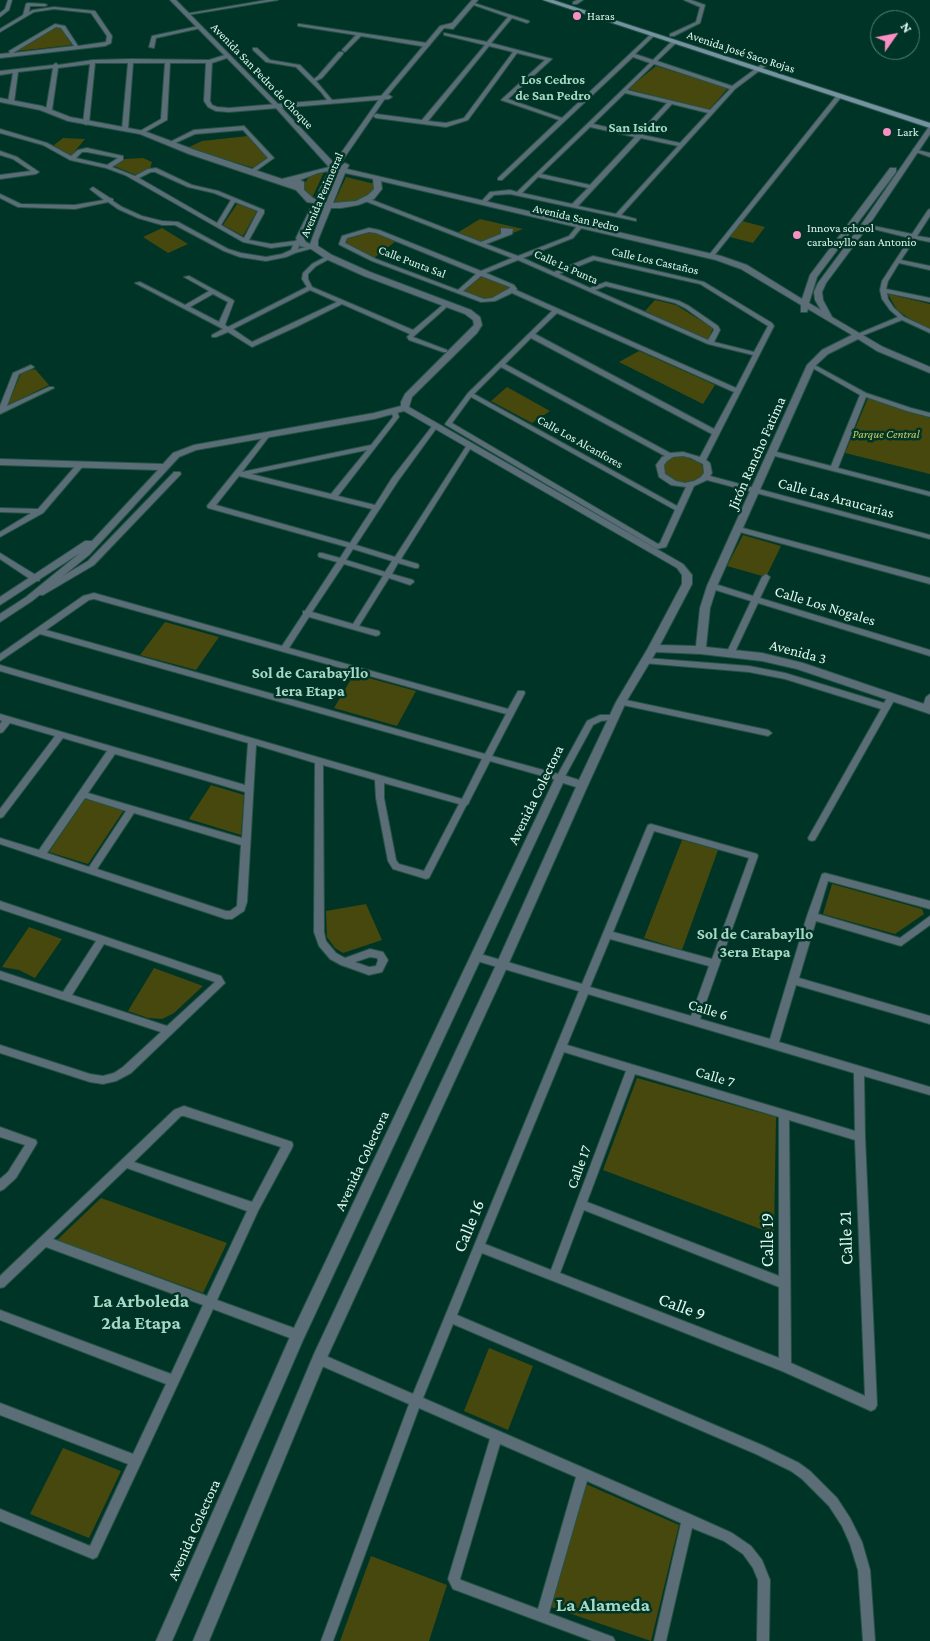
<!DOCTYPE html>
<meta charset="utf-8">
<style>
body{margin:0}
#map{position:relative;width:930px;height:1641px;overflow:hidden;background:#003426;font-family:"Crimson Pro",serif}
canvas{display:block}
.north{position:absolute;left:870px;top:10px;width:50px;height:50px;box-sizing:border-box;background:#003426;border:1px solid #598276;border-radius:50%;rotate:57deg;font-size:14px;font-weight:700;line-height:20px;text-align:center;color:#dff8ee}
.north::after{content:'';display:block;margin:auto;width:18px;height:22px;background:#fb8fc4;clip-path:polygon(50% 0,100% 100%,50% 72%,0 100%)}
</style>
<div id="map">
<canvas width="930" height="1641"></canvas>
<div class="north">N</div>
</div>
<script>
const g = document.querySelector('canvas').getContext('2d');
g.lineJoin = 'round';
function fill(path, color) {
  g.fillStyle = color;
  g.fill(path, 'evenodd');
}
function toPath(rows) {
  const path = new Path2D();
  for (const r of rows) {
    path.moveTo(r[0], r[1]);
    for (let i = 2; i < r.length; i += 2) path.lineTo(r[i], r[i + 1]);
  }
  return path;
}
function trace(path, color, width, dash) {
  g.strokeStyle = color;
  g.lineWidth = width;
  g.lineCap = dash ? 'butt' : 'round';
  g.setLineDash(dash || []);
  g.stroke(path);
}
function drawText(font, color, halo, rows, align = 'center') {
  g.font = font + ' "Crimson Pro",serif';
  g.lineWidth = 5;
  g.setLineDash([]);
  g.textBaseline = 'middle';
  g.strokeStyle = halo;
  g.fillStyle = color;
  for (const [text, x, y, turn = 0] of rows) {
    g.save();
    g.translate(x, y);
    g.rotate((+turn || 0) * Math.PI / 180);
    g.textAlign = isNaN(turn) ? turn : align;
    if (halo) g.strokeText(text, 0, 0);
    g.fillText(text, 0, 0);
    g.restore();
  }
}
const green = toPath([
 [56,26,60,27,72,45,17,51],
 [656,66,728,88,709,110,628,89],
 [248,136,268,158,254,168,187,148,202,141],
 [63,138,85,139,71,156,62,153,54,145],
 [143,158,152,162,150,169,136,175,114,166,125,159],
 [325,170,312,198,305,191,304,184,309,177],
 [346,177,375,184,374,190,361,200,334,203],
 [237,204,257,211,243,236,223,225],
 [480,219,523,229,486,244,457,233],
 [742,221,765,227,753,243,730,237],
 [162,228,188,244,168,253,143,237],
 [373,231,396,241,374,258,346,243,347,238],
 [483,276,509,287,510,289,487,299,462,291],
 [888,294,930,304,930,329,910,319,897,310],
 [655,300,676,305,713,328,708,340,645,311],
 [639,351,715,385,703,404,619,362],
 [35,369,49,385,8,405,21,373],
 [507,387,550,411,532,423,491,401],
 [868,398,930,418,930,474,845,453],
 [683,456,701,463,705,471,703,475,694,481,687,482,680,482,667,477,664,473,664,465,671,458],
 [743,535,781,546,766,577,727,566],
 [165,622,219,637,196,670,140,655],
 [354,674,416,691,397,726,334,708],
 [211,785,244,795,241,835,189,819],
 [85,799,124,810,88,864,49,852],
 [682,840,718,850,682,950,644,938],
 [832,884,922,909,924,914,895,934,823,914],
 [366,904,382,940,343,953,335,948,327,937,326,911],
 [29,927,62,939,35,978,19,970,2,967],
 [154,968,203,986,174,1013,162,1019,148,1018,128,1011],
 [637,1078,776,1117,774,1234,603,1170],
 [101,1198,227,1243,203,1293,57,1240],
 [489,1348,533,1366,508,1430,464,1411],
 [63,1448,121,1471,89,1538,30,1514],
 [586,1484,679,1525,651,1641,551,1607],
 [371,1556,447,1585,429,1641,340,1641]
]);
const minor = toPath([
 [8,0,12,0,9,10,0,17,0,13,5,9,8,0],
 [267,0,278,0,187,15,185,14,267,0],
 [577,0,583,0,577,4,573,4,573,2,577,0],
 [684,0,691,0,705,5,700,23,674,36,670,36,670,34,696,22,700,7,684,0],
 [471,2,529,21,529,22,527,23,512,18,491,43,552,59,508,99,562,118,651,34,655,35,635,54,653,60,672,41,676,41,676,43,657,61,732,86,762,64,767,65,735,89,621,215,636,219,636,221,510,194,494,195,483,205,480,203,490,192,510,190,517,192,650,63,633,57,502,180,498,180,498,178,559,120,501,100,545,60,517,53,468,120,446,127,376,118,373,116,376,114,422,120,485,45,444,35,444,33,487,42,508,17,471,4,471,2],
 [489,46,513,52,464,118,446,123,428,121,489,46],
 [654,64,730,89,710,110,627,90,654,64],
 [625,93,667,103,638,134,593,124,625,93],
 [672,104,708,113,680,143,643,135,672,104],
 [590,127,635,137,590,185,541,174,590,127],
 [641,138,678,146,616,214,578,206,641,138],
 [538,177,588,188,572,204,522,193,538,177],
 [28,3,45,4,47,5,45,6,30,6,29,12,33,10,54,7,95,11,112,36,111,43,105,46,0,58,0,54,10,53,9,51,55,24,65,26,78,46,106,42,107,36,91,13,54,9,34,12,0,32,0,29,23,15,26,4,28,3],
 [56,27,61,28,74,46,13,53,56,27],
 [300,24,427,43,430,45,427,47,361,36,345,52,342,50,356,35,298,26,298,24,300,24],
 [199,26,201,27,201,28,156,38,154,48,149,47,152,36,199,26],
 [253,48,257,48,270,60,300,65,314,79,318,76,339,52,343,52,343,54,322,78,316,81,332,100,389,95,392,97,389,99,229,112,216,111,208,107,204,101,206,63,170,63,167,120,142,134,139,132,140,131,161,119,165,63,133,63,128,129,125,131,122,129,128,63,95,63,89,123,86,125,83,123,90,64,58,68,52,110,49,112,46,110,53,68,18,72,14,102,11,104,8,102,13,73,0,75,0,71,53,65,56,63,58,65,93,60,131,59,209,60,228,54,231,56,230,57,212,63,210,101,212,105,217,107,229,108,327,100,321,92,296,67,266,62,253,50,253,48],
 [837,95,842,96,713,257,709,257,709,255,837,95],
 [244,126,274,158,253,173,251,172,251,170,268,158,243,130,195,134,173,144,168,143,194,130,244,126],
 [0,129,47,143,71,156,78,150,87,148,123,156,123,160,112,167,135,176,148,169,156,168,192,185,218,191,264,210,264,213,249,240,271,244,295,241,298,239,301,241,298,249,314,245,317,247,295,253,286,257,266,261,240,257,224,251,175,225,162,225,138,218,118,209,108,202,75,209,18,207,0,198,0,194,21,204,75,205,104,200,91,190,90,189,93,187,110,198,113,199,113,201,122,207,142,216,162,221,178,222,228,249,241,253,266,257,282,254,291,250,293,245,271,248,243,242,125,175,106,168,70,160,43,145,0,133,0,129],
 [82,152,87,152,118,158,107,165,76,158,82,152],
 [151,172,155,172,188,187,214,193,231,200,217,223,139,178,151,172],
 [235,202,258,211,244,238,221,225,235,202],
 [913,149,930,153,930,157,913,151,913,149],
 [0,151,17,157,39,172,36,174,0,179,0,175,31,171,13,159,0,155,0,151],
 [367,198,481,242,501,234,501,228,513,229,512,234,486,244,518,256,569,236,578,225,582,225,583,226,573,238,523,258,554,272,593,256,704,282,772,323,774,326,706,460,710,463,712,473,710,476,930,535,930,539,707,480,694,486,667,545,666,547,657,549,446,425,445,424,468,393,552,311,512,293,495,301,481,302,372,261,340,245,339,244,342,236,369,228,379,230,481,271,512,258,365,201,364,200,367,198],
 [369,232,376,233,476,274,458,290,376,259,345,243,347,238,369,232],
 [518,260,708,344,753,355,736,388,516,290,517,289,514,285,486,273,518,260],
 [594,260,700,284,768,326,754,352,714,342,720,330,718,326,689,306,679,301,606,282,590,288,559,274,594,260],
 [481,276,510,287,510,288,492,298,484,299,463,291,481,276],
 [606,286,675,303,685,308,713,328,714,330,708,340,595,290,606,286],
 [557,313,734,392,714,429,535,334,557,313],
 [531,338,712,434,700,457,683,452,670,453,505,364,531,338],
 [501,367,665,456,662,457,656,465,659,477,671,485,686,487,677,506,474,394,501,367],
 [471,397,675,510,660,543,658,544,452,423,471,397],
 [683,456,691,458,703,464,704,473,701,477,694,481,685,483,676,481,665,474,664,465,667,461,673,457,683,456],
 [930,209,930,216,917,236,930,238,930,242,915,239,901,260,930,266,930,270,899,263,888,281,886,289,930,298,930,302,887,293,888,299,894,308,904,317,930,329,930,333,902,320,859,337,855,337,855,335,898,317,890,310,882,299,880,290,882,281,910,238,861,226,864,224,912,234,928,210,930,209],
 [329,255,332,257,331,258,316,266,308,274,308,279,312,287,413,330,445,303,449,303,449,305,413,337,447,350,447,352,443,352,409,340,407,337,410,334,342,304,298,326,252,347,228,332,216,337,212,337,212,335,223,329,135,283,140,282,185,305,209,291,184,277,189,276,233,300,234,301,225,325,228,327,307,287,302,279,303,273,312,264,329,255],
 [310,290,337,302,252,342,233,329,310,290],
 [213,294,228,302,219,322,190,307,213,294],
 [811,363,866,393,911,408,930,413,930,417,907,411,866,397,838,468,930,492,930,496,771,455,770,453,773,451,831,466,860,395,809,366,809,364,811,363],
 [31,365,34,367,33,368,19,374,7,406,49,387,53,387,54,388,0,414,0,406,13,373,31,365],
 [394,409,397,411,399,417,338,496,375,505,392,478,433,425,437,425,438,426,398,481,356,545,395,557,467,445,471,445,472,446,401,559,418,564,419,566,418,568,415,568,398,563,392,574,413,580,414,582,410,585,389,578,359,626,379,631,380,633,379,635,376,636,309,617,289,648,508,709,518,691,524,691,525,693,492,756,558,774,587,721,600,715,617,715,618,717,617,719,601,721,593,725,563,780,560,781,490,761,469,802,469,803,466,806,429,878,426,879,393,869,388,861,376,798,375,780,323,765,324,932,326,941,336,953,345,958,370,949,383,952,388,960,382,972,369,975,341,965,330,959,319,946,314,932,315,763,256,745,247,902,244,911,232,919,226,919,0,844,0,838,39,850,107,751,63,738,3,817,0,818,0,809,55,736,10,723,3,732,0,733,0,724,2,721,0,720,0,714,245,785,248,743,0,671,0,665,462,799,482,759,40,634,0,661,0,654,83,596,94,593,282,646,303,614,303,611,305,611,337,562,319,557,318,555,319,553,322,553,340,558,347,547,208,508,207,506,266,433,270,433,271,434,242,472,371,445,393,417,391,411,394,409],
 [367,450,331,494,251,474,367,450],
 [239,476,372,509,350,543,216,505,239,476],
 [353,549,392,561,385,572,346,560,353,549],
 [344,564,383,576,353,624,312,612,344,564],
 [94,599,506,714,485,754,46,630,89,600,94,599],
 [115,754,245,792,242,838,88,793,115,754],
 [384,783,459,804,424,871,399,864,396,860,384,798,384,783],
 [85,798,126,811,89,867,47,853,85,798],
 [134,813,241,845,237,906,230,911,226,911,97,869,134,813],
 [370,957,377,958,378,960,376,966,369,967,355,962,370,957],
 [78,463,80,463,84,465,43,513,0,537,0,532,31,513,0,512,0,508,38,509,78,463],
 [174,472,180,472,181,474,94,565,43,595,37,595,36,593,37,591,88,561,174,472],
 [736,527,739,527,930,578,930,584,736,531,736,527],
 [0,553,39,577,40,579,39,581,33,581,0,559,0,553],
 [766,574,770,577,760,598,930,650,930,656,758,603,734,654,730,657,727,656,726,654,751,601,709,588,708,586,712,583,753,596,762,577,766,574],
 [646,658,749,666,785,673,884,703,889,695,895,695,896,697,815,840,812,841,809,840,808,838,881,709,785,679,749,672,643,663,642,661,646,658],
 [930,694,930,709,926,712,923,711,922,709,926,697,930,694],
 [621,699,768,730,772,733,768,736,618,704,617,702,618,700,621,699],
 [651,824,757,854,758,856,700,1019,770,1039,807,916,822,874,825,873,930,901,930,909,828,881,818,914,900,938,930,916,930,925,901,946,816,921,799,978,930,1016,930,1024,796,985,779,1042,930,1087,930,1095,864,1076,865,1137,877,1405,875,1409,871,1411,782,1371,482,1253,457,1315,764,1446,799,1463,810,1471,837,1498,850,1518,862,1542,870,1570,875,1641,863,1641,858,1570,850,1544,842,1526,829,1506,802,1479,791,1471,756,1454,453,1324,423,1398,692,1515,732,1533,751,1546,762,1560,770,1580,769,1641,757,1641,758,1580,753,1568,743,1554,724,1541,692,1528,666,1641,654,1641,681,1523,587,1481,549,1613,613,1637,615,1641,592,1641,453,1589,448,1579,490,1439,419,1408,333,1641,321,1641,409,1404,315,1363,313,1359,315,1355,319,1353,413,1394,579,991,477,961,474,960,472,957,474,954,477,953,582,984,647,827,648,825,651,824],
 [654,831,749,858,712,959,613,932,654,831],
 [610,939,709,966,691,1016,590,987,610,939],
 [588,994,854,1073,855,1131,567,1045,588,994],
 [564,1052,626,1071,551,1270,485,1244,564,1052],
 [635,1074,779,1117,779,1276,587,1202,635,1074],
 [789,1120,855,1140,865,1396,791,1363,789,1120],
 [584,1210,779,1287,779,1358,560,1273,584,1210],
 [500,1444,576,1477,538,1609,461,1580,460,1579,500,1444],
 [0,901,221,976,225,983,131,1073,116,1081,103,1084,90,1082,0,1053,0,1045,90,1074,103,1076,114,1073,123,1067,161,1032,0,979,0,971,63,992,96,941,0,909,0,901],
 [104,944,215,982,167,1026,72,995,104,944],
 [184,1106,292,1142,293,1145,292,1148,258,1211,217,1300,302,1331,304,1335,302,1339,298,1341,213,1309,97,1557,93,1559,0,1521,0,1509,90,1546,128,1464,0,1415,0,1403,133,1454,166,1384,0,1320,0,1310,171,1374,203,1305,46,1247,4,1287,0,1288,0,1276,174,1110,184,1106],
 [181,1116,184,1116,281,1147,252,1202,134,1162,181,1116],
 [127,1168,247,1211,207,1296,53,1239,127,1168],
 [0,1127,36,1140,37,1143,16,1178,4,1189,0,1191,0,1179,8,1172,25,1145,0,1137,0,1127]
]);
const tertiary = toPath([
 [170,0,176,0,279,105,334,163,382,95,440,26,452,23,472,0,478,0,453,29,444,28,386,97,338,167,340,167,345,163,349,165,347,169,721,256,747,265,802,299,810,275,890,168,896,168,896,172,817,277,809,303,821,310,815,300,814,292,818,283,861,225,928,128,930,127,930,134,867,228,826,283,822,292,823,300,832,317,883,347,930,367,930,373,877,351,858,339,828,354,815,366,717,586,710,608,706,647,762,653,803,663,930,706,930,714,797,669,762,661,701,654,656,652,626,702,588,785,508,965,324,1364,209,1641,193,1641,314,1354,496,965,576,787,563,783,303,1340,172,1641,156,1641,293,1330,555,778,560,774,579,780,616,702,648,648,682,584,682,575,677,568,404,411,374,419,196,450,179,457,89,555,32,601,0,622,0,614,26,597,80,553,0,605,0,597,85,541,92,541,158,470,0,465,0,459,163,464,173,453,194,445,374,413,401,406,401,402,405,394,474,325,473,320,465,314,364,276,326,259,311,249,300,246,296,238,313,203,307,202,296,190,189,154,140,134,68,121,40,110,0,102,0,98,42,106,70,117,144,131,195,150,282,179,329,167,275,107,170,0],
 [329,171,315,199,313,198,304,190,304,182,300,180,318,173,329,171],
 [336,171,339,171,326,203,322,201,336,171],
 [345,173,373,179,374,189,368,195,356,201,333,203,345,173],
 [381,181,716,260,741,269,801,305,801,312,807,312,808,309,852,335,822,350,807,365,707,586,700,608,696,646,660,645,692,584,692,575,683,564,409,407,412,397,477,333,482,325,480,317,471,310,370,272,332,255,318,246,318,240,331,208,341,208,358,205,374,199,382,189,381,181],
 [319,206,324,207,310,244,306,242,304,238,319,206]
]);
const secondary = toPath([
 [543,0,553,0,930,123,930,128,543,0]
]);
const markers = [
 [577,16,5,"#fb8fc4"],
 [887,132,5,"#fb8fc4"],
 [797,235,5,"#fb8fc4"]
];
const farPoinames = [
 ["Haras",587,16],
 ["Lark",897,132],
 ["Innova school",807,228],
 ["carabayllo san Antonio",807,242]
];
const farStreetnames = [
 ["Avenida José Saco Rojas",741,52,18],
 ["Avenida San Pedro de Choque",262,76,46],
 ["Avenida Perimetral",322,195,-67],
 ["Avenida San Pedro",576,218,13],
 ["Calle Los Castaños",655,261,13],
 ["Calle Punta Sal",412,262,21],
 ["Calle La Punta",566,267,24],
 ["Calle Los Alcanfores",580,442,29]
];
const farParknames = [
 ["Parque Central",886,434]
];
const farNeighbourhoodnames = [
 ["Los Cedros",553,80],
 ["de San Pedro",553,96],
 ["San Isidro",638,128]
];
const streetNames = [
 ["Jirón Rancho Fatima",757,453,-66],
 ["Calle Las Araucarias",836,498,15],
 ["Calle Los Nogales",825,606,17],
 ["Avenida 3",798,652,15],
 ["Avenida Colectora",536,795,-64],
 ["Calle 6",708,1010,17],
 ["Calle 7",715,1077,17],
 ["Avenida Colectora",362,1161,-65],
 ["Calle 17",579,1167,-70],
 ["Avenida Colectora",194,1530,-66]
];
const neighbourhoodNames = [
 ["Sol de Carabayllo",310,673],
 ["1era Etapa",310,691],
 ["Sol de Carabayllo",755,934],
 ["3era Etapa",755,952]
];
const nearStreetnames = [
 ["Calle 16",469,1226,-68],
 ["Calle 21",846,1238,-92],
 ["Calle 19",767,1240,-90],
 ["Calle 9",682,1307,21]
];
const nearNeighbourhoodnames = [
 ["La Arboleda",141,1301],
 ["2da Etapa",141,1323],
 ["La Alameda",603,1605]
];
fill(green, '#47480d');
trace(minor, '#245346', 2);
trace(tertiary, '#245346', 2);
trace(secondary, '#245346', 2);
fill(minor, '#5b6d76');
fill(tertiary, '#5b6d76');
fill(secondary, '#7592a0');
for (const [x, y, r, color] of markers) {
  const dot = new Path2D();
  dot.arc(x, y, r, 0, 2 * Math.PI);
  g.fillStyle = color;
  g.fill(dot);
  trace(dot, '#003426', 2);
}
drawText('12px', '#dff8ee', '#003426', farPoinames, 'left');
drawText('12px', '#dff8ee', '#003426', farStreetnames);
drawText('italic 12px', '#c7c962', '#003426', farParknames);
drawText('bold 14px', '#a7d8c5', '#003426', farNeighbourhoodnames);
drawText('15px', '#dff8ee', '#003426', streetNames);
drawText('bold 16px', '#a7d8c5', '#003426', neighbourhoodNames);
drawText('18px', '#dff8ee', '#003426', nearStreetnames);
drawText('bold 19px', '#a7d8c5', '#003426', nearNeighbourhoodnames);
</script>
